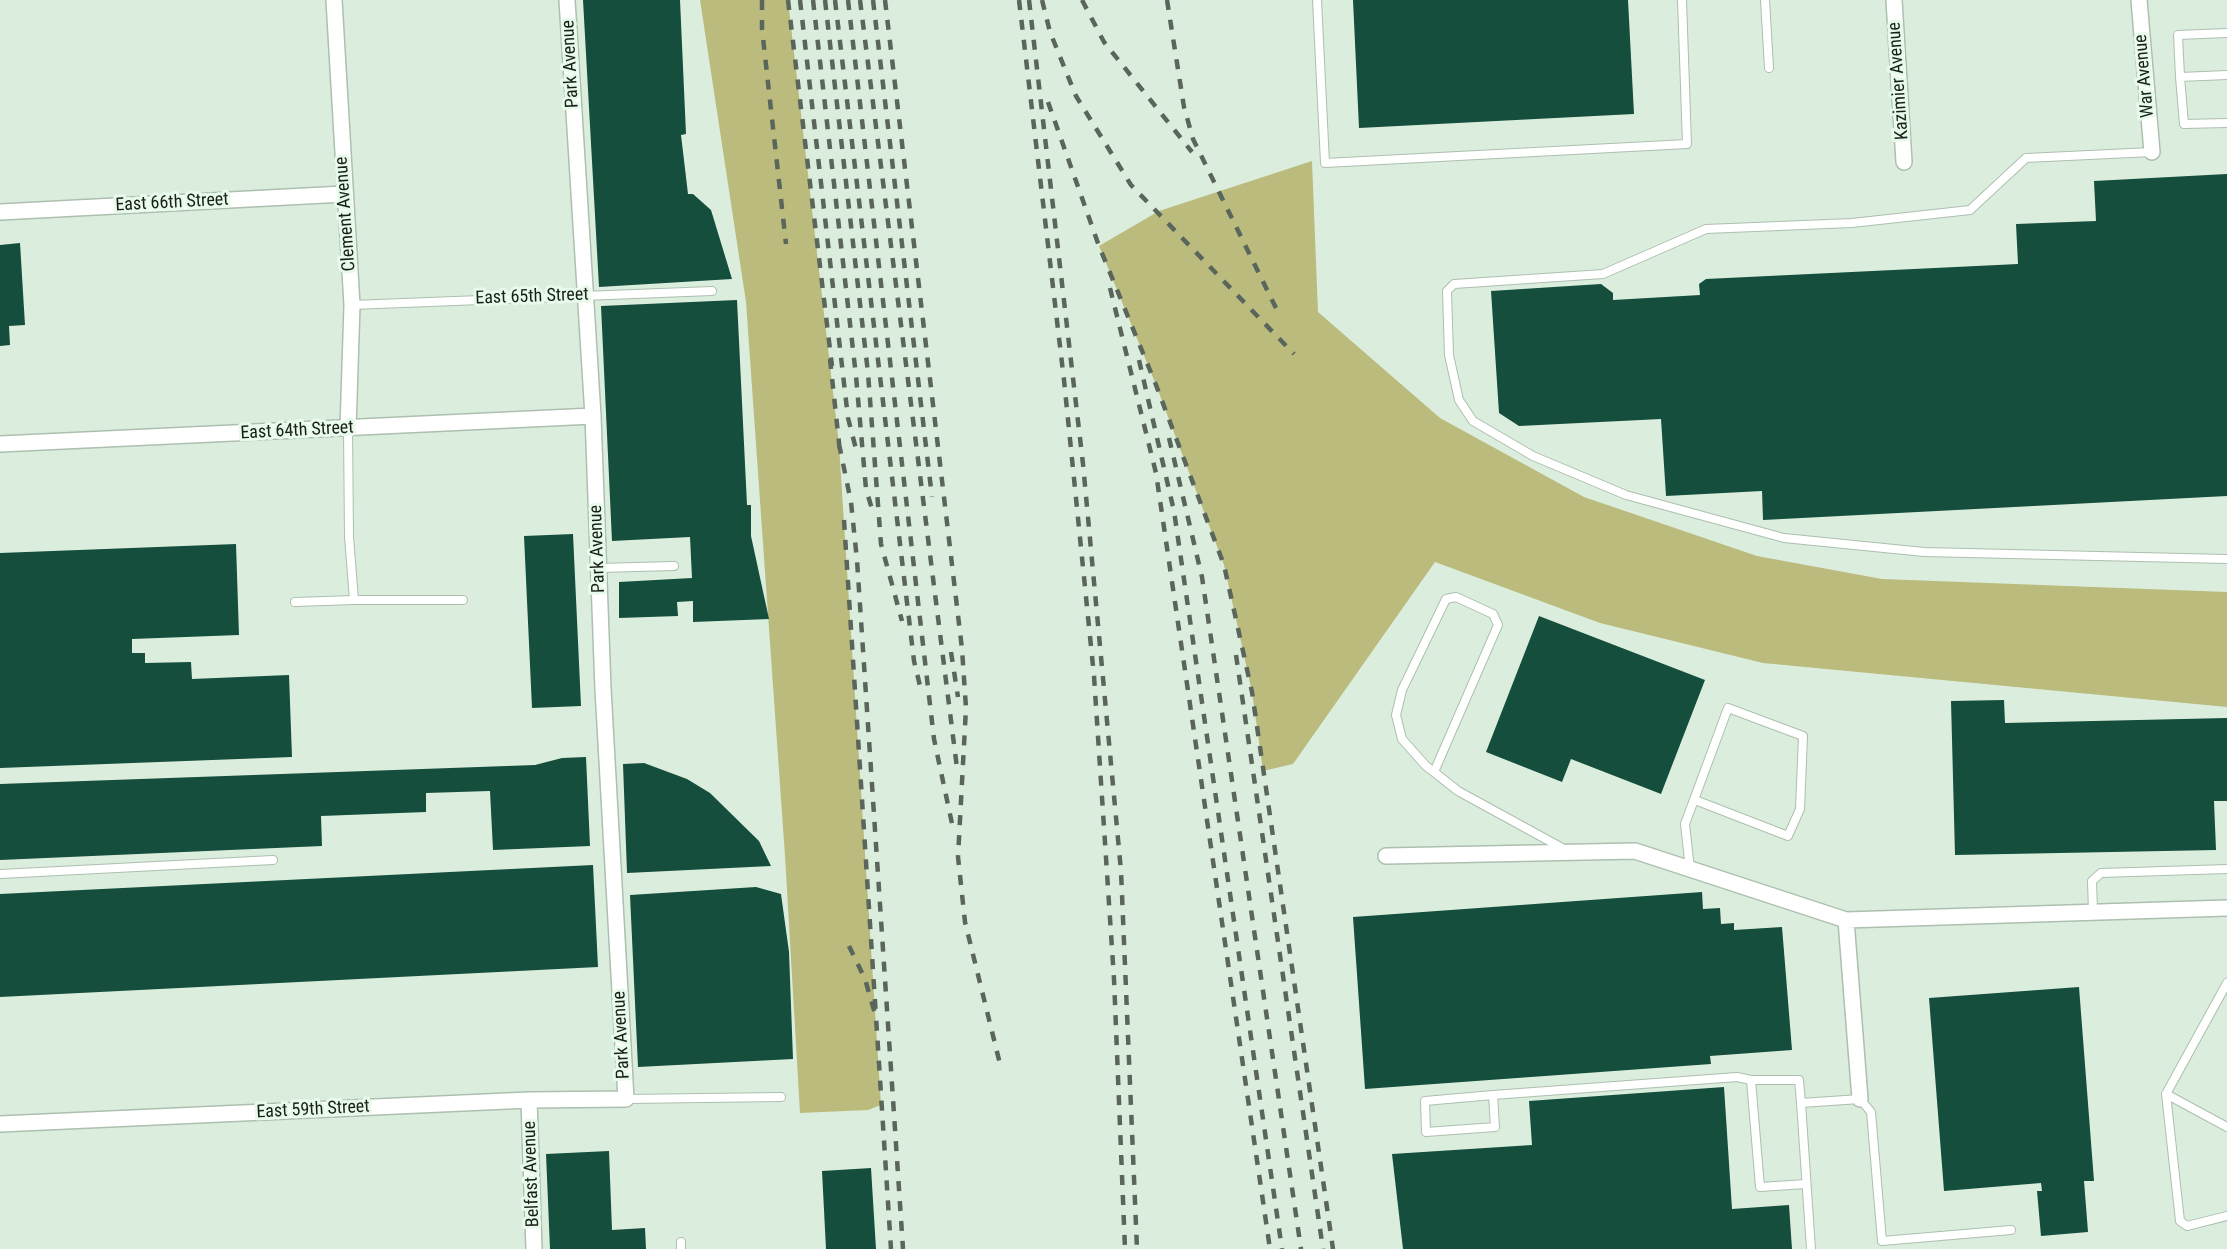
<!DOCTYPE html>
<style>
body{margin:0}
canvas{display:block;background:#dbeedd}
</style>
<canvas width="2227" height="1249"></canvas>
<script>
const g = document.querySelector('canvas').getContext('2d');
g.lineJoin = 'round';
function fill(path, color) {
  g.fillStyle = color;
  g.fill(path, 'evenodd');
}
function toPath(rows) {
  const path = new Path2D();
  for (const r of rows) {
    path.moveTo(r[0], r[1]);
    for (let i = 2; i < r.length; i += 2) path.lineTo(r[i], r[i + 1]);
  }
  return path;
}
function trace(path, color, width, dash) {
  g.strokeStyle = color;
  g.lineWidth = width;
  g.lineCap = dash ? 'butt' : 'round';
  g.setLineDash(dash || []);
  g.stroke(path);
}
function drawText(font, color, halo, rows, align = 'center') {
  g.font = font + ' "Roboto Condensed",sans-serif';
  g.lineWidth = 6;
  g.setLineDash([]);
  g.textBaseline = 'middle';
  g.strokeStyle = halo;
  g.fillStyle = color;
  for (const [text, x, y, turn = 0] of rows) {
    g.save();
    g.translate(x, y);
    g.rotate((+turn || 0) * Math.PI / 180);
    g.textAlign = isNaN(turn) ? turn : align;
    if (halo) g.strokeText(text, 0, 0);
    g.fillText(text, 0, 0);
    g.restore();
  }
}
const forest = toPath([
 [700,0,788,0,839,444,881,1105,868,1110,800,1113,785,856,746,302],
 [1312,161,1318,312,1440,418,1584,497,1757,556,1882,579,2227,592,2227,707,1763,663,1600,623,1435,562,1293,764,1263,771,1252,692,1224,565,1156,385,1099,246,1159,211]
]);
const building = toPath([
 [583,0,680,0,686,134,681,135,688,194,693,194,711,210,732,279,599,287],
 [1353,0,1628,0,1634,114,1359,128],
 [2227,174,2227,496,1763,520,1762,491,1666,496,1661,419,1519,426,1499,413,1491,291,1601,284,1613,293,1613,300,1700,295,1699,284,1706,279,2018,264,2016,224,2096,221,2094,181],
 [20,243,25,325,9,326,10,345,0,346,0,245],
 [737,300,747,505,751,505,751,536,769,619,693,622,693,601,677,602,678,616,619,618,619,582,692,578,690,537,612,541,601,306],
 [573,534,581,706,532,708,524,536],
 [236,544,239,635,132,639,132,653,145,653,145,663,191,662,192,679,289,675,292,757,0,768,0,553],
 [1539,616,1705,680,1661,794,1571,759,1562,782,1486,752],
 [2004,700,2005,723,2227,718,2227,801,2214,801,2216,850,1955,855,1951,701],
 [586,757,590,846,493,850,490,791,426,793,426,812,321,816,322,846,0,860,0,784,535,765,562,758],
 [644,763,687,779,710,793,759,841,771,866,627,873,623,764],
 [593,865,598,967,0,997,0,894],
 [756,887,781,894,789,952,793,1059,638,1067,630,895],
 [1702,892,1703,909,1720,908,1721,924,1734,923,1734,930,1782,927,1792,1050,1710,1056,1711,1064,1365,1089,1353,917],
 [2079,987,2094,1181,2084,1181,2088,1232,2041,1236,2037,1191,2042,1191,2041,1183,1944,1191,1929,998],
 [1724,1087,1732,1209,1789,1205,1792,1249,1403,1249,1392,1154,1532,1145,1529,1101],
 [609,1151,612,1230,645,1228,646,1249,550,1249,546,1154],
 [871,1168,876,1249,826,1249,822,1171]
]);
const lane = toPath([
 [1317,0,1325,163,1687,144,1682,0],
 [1765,0,1769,68],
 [2227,75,2180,77,2184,124,2227,123],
 [2180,77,2178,35,2227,33],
 [2152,152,2026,158,1970,210,1852,223,1706,229,1603,274,1454,284,1447,291,1449,355,1459,400,1473,421,1533,456,1626,495,1784,538,1924,552,2227,559],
 [352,305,712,291],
 [599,568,674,566],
 [354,600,463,600],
 [295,602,354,600,349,537,348,429],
 [1434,772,1498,625,1493,614,1456,597,1446,599,1402,690,1396,715,1402,739,1426,766,1434,772,1458,791,1564,849],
 [1690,869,1685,824,1728,708,1803,736,1800,809,1788,836,1695,800],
 [0,874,273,860],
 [2093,912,2092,881,2101,873,2227,869],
 [2227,983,2166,1094,2227,1127],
 [2166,1094,2180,1221,2187,1226,2227,1216],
 [1493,1095,1495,1127,1426,1132,1425,1101,1493,1095,1737,1077,1751,1080],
 [626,1099,781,1097],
 [1801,1103,1799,1080,1751,1080,1760,1187,1806,1184],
 [681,1242,681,1249],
 [1811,1249,1801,1103,1860,1099,1871,1112,1882,1241,2011,1230]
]);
const street = toPath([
 [334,0,352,305,348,429],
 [1894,0,1904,162],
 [2139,0,2152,152],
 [0,212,344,194],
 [0,444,593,416],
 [1386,856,1635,851,1846,920,1860,1099],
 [1846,920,2227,908],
 [529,1100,534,1249],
 [0,1124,529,1100,626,1099,603,689,593,416,567,0]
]);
const rail = toPath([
 [762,0,762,29,786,244],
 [788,0,832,366],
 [800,0,848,418,856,449],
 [813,0,856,376,866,489,872,509],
 [825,0,868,373,881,544,902,621],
 [835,0,914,661,921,690],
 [848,0,934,739,954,833],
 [860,0,957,768],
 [873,0,932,497],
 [885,0,962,649,966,708,958,857,965,922,1000,1064],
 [1019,0,1064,380,1094,676,1114,979,1125,1249],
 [1029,0,1083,464,1121,871,1137,1249],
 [1042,0,1050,32,1076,96,1131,185,1294,354],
 [1082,0,1104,42,1192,152],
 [1167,0,1184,107,1193,139,1276,308],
 [1048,102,1099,246,1156,385,1224,565,1252,692,1333,1249],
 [1110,288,1156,473,1270,1249],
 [830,359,840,452],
 [1139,360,1174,511,1282,1249],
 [1169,438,1202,577,1301,1249],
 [839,444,851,502,857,560,903,1249],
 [844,520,876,1017],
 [951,652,958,697],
 [1236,655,1323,1249],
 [849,946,865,979,876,1017,891,1249]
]);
const streetNames = [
 ["Park Avenue",571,64,-93],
 ["War Avenue",2145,76,-95],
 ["Kazimier Avenue",1899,81,-94],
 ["East 66th Street",172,203,-3],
 ["Clement Avenue",346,214,-94],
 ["East 65th Street",532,297,-2],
 ["East 64th Street",297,431,-3],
 ["Park Avenue",598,549,-92],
 ["Park Avenue",622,1035,-93],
 ["East 59th Street",313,1110,-3],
 ["Belfast Avenue",532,1174,-92]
];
fill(forest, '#bbbb7d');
fill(building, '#154e3d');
trace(lane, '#adbfaf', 10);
trace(street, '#adbfaf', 18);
trace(lane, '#fff', 8);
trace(street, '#fff', 15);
trace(rail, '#5a655b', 4.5, [10, 10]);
drawText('18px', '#181f19', '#e8fbea', streetNames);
</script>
